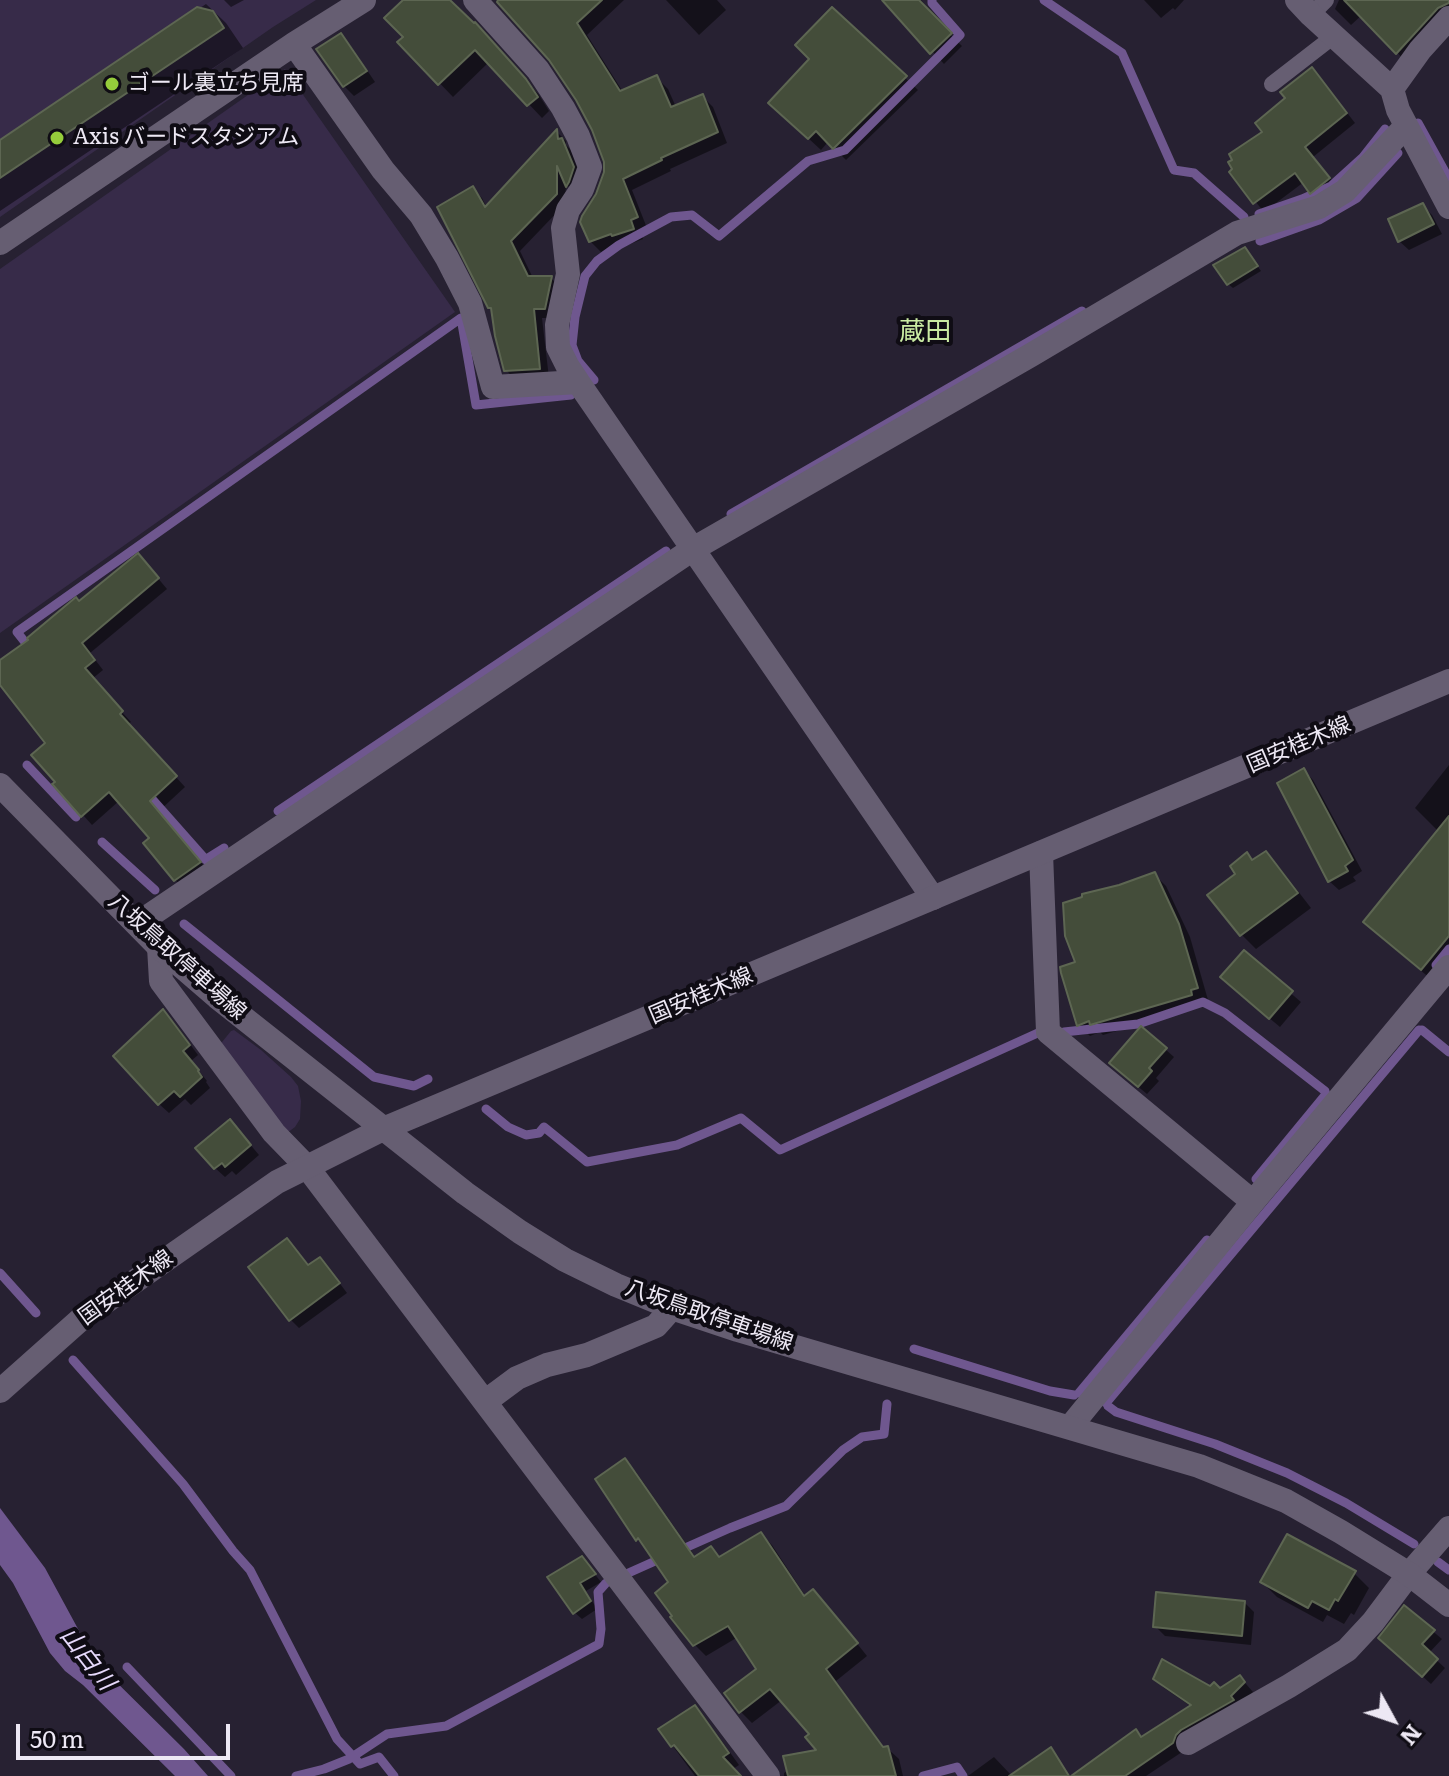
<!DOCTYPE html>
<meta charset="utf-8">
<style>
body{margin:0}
#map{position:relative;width:1449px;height:1776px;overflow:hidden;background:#272132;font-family:Literata,serif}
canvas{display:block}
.north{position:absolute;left:1353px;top:1680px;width:80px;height:80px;-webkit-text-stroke:6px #0f0c14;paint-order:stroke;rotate:130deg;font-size:22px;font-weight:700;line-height:32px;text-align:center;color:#ede8f4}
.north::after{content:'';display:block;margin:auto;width:28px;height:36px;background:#ede8f4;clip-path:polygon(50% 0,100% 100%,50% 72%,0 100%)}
.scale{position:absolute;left:16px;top:1724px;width:214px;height:36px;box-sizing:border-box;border:4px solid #ede8f4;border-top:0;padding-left:10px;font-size:24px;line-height:28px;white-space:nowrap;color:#ede8f4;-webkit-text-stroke:6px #0f0c14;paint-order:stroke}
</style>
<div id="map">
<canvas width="1449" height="1776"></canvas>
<div class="north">N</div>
<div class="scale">50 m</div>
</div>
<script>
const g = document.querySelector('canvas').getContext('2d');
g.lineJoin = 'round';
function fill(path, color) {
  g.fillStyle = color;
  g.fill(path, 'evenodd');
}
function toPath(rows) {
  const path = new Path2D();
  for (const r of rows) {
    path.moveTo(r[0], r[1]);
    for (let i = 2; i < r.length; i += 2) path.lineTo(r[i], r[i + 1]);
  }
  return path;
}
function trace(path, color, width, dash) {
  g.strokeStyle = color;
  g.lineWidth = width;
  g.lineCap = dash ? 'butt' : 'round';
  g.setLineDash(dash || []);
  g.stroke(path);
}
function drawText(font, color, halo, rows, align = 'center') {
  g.font = font + ' Literata,"Noto Sans JP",serif';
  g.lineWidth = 8;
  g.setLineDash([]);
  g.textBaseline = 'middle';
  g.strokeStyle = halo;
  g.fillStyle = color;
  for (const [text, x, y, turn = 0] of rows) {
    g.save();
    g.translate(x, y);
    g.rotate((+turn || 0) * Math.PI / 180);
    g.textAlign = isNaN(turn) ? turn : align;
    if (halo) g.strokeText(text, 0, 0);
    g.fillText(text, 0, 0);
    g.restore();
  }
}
const green = toPath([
 [0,0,316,0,273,27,0,217],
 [285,69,455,312,0,633,0,269],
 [234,1030,261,1050,291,1077,298,1086,301,1101,300,1119,295,1127,287,1133,218,1047,231,1031]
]);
const water = toPath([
 [0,1508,45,1568,96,1662,184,1749,208,1776,175,1776,83,1685,65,1671,50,1653,13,1583,0,1565]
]);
const shadow = toPath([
 [224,0,244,0,231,7],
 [406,0,443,0,488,38,539,95,549,111,542,118,489,62,453,97,400,42,406,37],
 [501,0,624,0,587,35,623,92,657,78,668,89,676,107,702,96,713,107,727,143,670,169,671,171,632,190,647,228,641,231,643,239,625,246,623,244,601,252,590,241,598,195,606,172,606,161,593,128,552,61],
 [666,0,717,0,726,10,699,35],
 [885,0,921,0,926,6,923,8,962,46,944,64],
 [1144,0,1184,0,1175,10,1173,8,1161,18],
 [1339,0,1449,0,1449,18,1407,63,1362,15,1351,25,1335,9],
 [206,4,226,23,243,48,0,211,0,142],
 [832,9,918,90,846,160,828,142,821,150,783,115,812,59],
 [340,35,350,45,375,82,354,96,344,86],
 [1321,79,1355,123,1313,157,1338,188,1320,202,1304,182,1264,212,1231,172,1265,132],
 [557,132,566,141,566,145,571,150,583,178,576,194,566,184,565,204,520,251,533,278,551,278,561,288,554,318,542,318,549,378,516,380,506,370,472,188,482,198,487,208],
 [1422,205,1432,215,1442,234,1409,250,1399,241],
 [1249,254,1261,271,1233,288,1228,284],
 [147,565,167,589,90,653,103,670,92,679,131,722,128,724,185,787,158,812,209,872,185,889,175,880,152,838,119,801,92,825,83,815,58,782,48,743,0,681,0,662,79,603],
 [1449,765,1449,979,1442,988,1386,942,1366,922,1439,832,1415,808],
 [1304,770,1313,780,1362,871,1353,877,1356,881,1339,890,1329,881],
 [1265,853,1280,868,1311,908,1256,949,1241,934,1254,862],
 [1155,875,1166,886,1190,937,1208,1000,1201,1002,1202,1006,1103,1035,1100,1032,1090,1036,1079,1025,1077,963],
 [1244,953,1301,1002,1280,1027,1232,987],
 [163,1012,173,1021,198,1055,191,1061,207,1081,206,1082,210,1088,191,1105,185,1099,169,1113,159,1104],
 [1165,1049,1174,1057,1156,1078,1159,1081,1147,1094,1119,1071],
 [239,1131,259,1155,236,1175,232,1171,225,1177,215,1168],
 [329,1269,347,1293,299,1328,290,1319],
 [625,1460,636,1472,696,1558,711,1548,721,1558,761,1534,772,1545,806,1597,824,1602,867,1656,836,1681,885,1749,887,1748,899,1759,903,1776,784,1776,784,1773,820,1751,812,1734,782,1700,752,1723,740,1711,759,1669,738,1637,706,1656,695,1645,671,1582,648,1550,637,1539,598,1479],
 [582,1558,601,1582,586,1591,597,1609,582,1619,574,1612],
 [1354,1573,1369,1588,1354,1615,1351,1613,1344,1624,1327,1615,1323,1622,1277,1597,1262,1582],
 [1244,1602,1254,1612,1251,1645,1165,1636,1155,1626],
 [1405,1608,1442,1639,1429,1653,1445,1668,1431,1684,1389,1646],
 [1240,1677,1253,1692,1239,1706,1182,1752,1146,1776,1074,1776,1142,1738,1192,1707,1164,1688,1155,1679,1219,1690],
 [695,1708,706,1719,739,1765,733,1769,739,1776,695,1776,661,1730],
 [994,1757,1012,1776,968,1776]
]);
const stream = toPath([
 [1044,0,1122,53,1174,170,1194,173,1244,217],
 [1418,123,1449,179],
 [1259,214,1302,199,1331,186,1363,157,1385,129],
 [1260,241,1319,220,1357,198,1398,153],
 [594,380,578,361,572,345,575,317,585,276,597,261,619,245,671,217,692,215,719,236,808,161,845,150,960,35,932,3,932,0],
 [731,514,1082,311],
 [32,651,17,632,461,318,476,405,571,395],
 [27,765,76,817],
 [144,790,206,860],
 [278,811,666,551],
 [102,842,155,890],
 [208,858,224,848],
 [184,924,374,1077,414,1086,428,1079],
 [1436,965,1449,949],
 [1422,1030,1449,1052],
 [1064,1032,1138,1024,1203,1002,1225,1013,1325,1091],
 [486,1109,508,1127,526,1135,539,1133,544,1127,587,1162,677,1145,741,1118,780,1150,1040,1032],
 [1256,1179,1326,1094],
 [0,1273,36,1313],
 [914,1349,1050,1391,1074,1395],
 [73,1360,183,1484,233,1551,250,1570,337,1739,360,1764,379,1757,394,1776],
 [1079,1393,1207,1240],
 [1106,1403,1419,1030],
 [1108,1406,1116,1412,1215,1444,1287,1473,1346,1503,1414,1544],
 [676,1552,730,1528,786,1506,843,1450,862,1437,884,1434,887,1404],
 [1438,1562,1449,1570],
 [127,1667,231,1776],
 [296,1776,324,1769,349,1759,387,1734,446,1726,599,1644,601,1629,598,1592,606,1583,662,1558],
 [923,1776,957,1767,963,1776]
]);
const building = toPath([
 [403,0,450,0,474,23,475,22,526,79,538,97,527,106,475,50,438,85,397,42,403,37,384,18,403,0],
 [498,0,602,0,577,23,620,91,657,75,671,107,703,94,718,132,661,158,662,160,623,179,638,217,631,220,634,229,612,236,611,234,589,242,580,222,582,216,596,194,604,172,604,162,592,130,576,100,549,60,497,2,498,0],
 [882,0,919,0,952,33,930,54,882,0],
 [1344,0,1449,0,1449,3,1438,8,1396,54,1344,0],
 [197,7,213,11,224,28,0,178,0,140,197,7],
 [832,7,907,76,833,149,816,131,808,139,768,103,809,59,795,45,832,7],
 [341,33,367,71,343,87,316,49,341,33],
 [1312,67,1347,113,1305,147,1330,178,1310,194,1295,173,1253,204,1229,172,1232,169,1228,162,1232,160,1229,154,1262,132,1255,123,1285,98,1280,92,1312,67],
 [557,129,558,139,562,138,574,167,569,182,566,187,557,166,557,194,511,241,528,276,552,276,545,309,534,309,540,369,504,371,495,336,491,308,488,308,437,207,473,186,485,207,557,129],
 [1423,203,1434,224,1398,242,1388,219,1423,203],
 [1245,247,1258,266,1227,285,1213,265,1245,247],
 [138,553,159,578,82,643,95,660,85,668,123,711,120,714,177,776,150,801,201,862,174,881,143,843,149,838,109,792,81,817,52,784,55,782,31,755,45,743,0,685,0,660,28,640,27,638,76,597,79,601,138,553],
 [1304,768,1353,860,1345,866,1348,871,1328,882,1277,783,1304,768],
 [1449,816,1449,936,1421,970,1363,922,1449,816],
 [1266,851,1298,893,1240,936,1207,895,1235,874,1230,866,1247,852,1252,860,1266,851],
 [1155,872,1179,924,1198,988,1191,990,1192,995,1090,1025,1089,1021,1077,1026,1061,973,1060,967,1075,962,1065,936,1063,903,1082,897,1082,894,1119,885,1155,872],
 [1244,950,1293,991,1269,1019,1220,977,1244,950],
 [163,1009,190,1045,183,1051,199,1070,198,1071,202,1077,180,1097,174,1091,158,1105,113,1056,163,1009],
 [1141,1026,1167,1048,1149,1068,1152,1071,1138,1087,1109,1063,1141,1026],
 [230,1119,251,1145,225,1167,222,1163,214,1169,195,1148,230,1119],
 [287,1238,308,1265,320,1257,340,1283,289,1321,248,1267,287,1238],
 [625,1458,694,1557,711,1546,719,1557,761,1532,804,1596,813,1589,858,1643,826,1669,883,1747,888,1746,896,1776,788,1776,783,1756,816,1750,805,1737,809,1734,770,1689,739,1713,724,1693,756,1669,728,1626,693,1646,670,1617,672,1616,655,1593,668,1582,638,1538,636,1541,595,1479,625,1458],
 [1287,1534,1356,1571,1338,1601,1335,1599,1329,1610,1312,1601,1308,1608,1260,1582,1287,1534],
 [582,1556,596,1574,580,1583,591,1601,573,1614,547,1577,582,1556],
 [1156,1592,1245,1601,1242,1636,1153,1627,1156,1592],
 [1404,1605,1435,1630,1422,1644,1438,1659,1422,1677,1378,1638,1404,1605],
 [1162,1659,1210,1686,1214,1682,1220,1688,1240,1675,1245,1682,1231,1696,1234,1700,1181,1730,1176,1735,1173,1743,1125,1776,1071,1776,1136,1729,1141,1737,1191,1705,1153,1679,1162,1659],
 [695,1705,729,1753,723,1757,741,1776,699,1776,674,1745,671,1747,658,1729,695,1705],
 [1051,1747,1069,1776,1009,1776,1051,1747]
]);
const lane = toPath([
 [1311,15,1326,0],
 [1272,84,1334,36]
]);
const street = toPath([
 [475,0,538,70,563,108,578,136,590,167,582,189,568,210,563,228,568,274,557,325,558,347,568,367,578,382],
 [1297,0,1311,15,1392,89],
 [1449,18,1420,50,1392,89,1398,110,1449,207],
 [294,44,383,170,421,215,447,258,470,303,493,387,578,382,933,898],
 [0,243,294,44,364,0],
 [1041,853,1048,1032,1253,1202],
 [137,924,693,549,1031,355,1237,233,1319,207,1345,191,1406,126],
 [159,947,161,981,274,1133,307,1167,768,1776],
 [486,1401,517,1378,547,1365,587,1355,656,1326,672,1308],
 [1070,1427,1253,1202,1449,967],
 [1188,1743,1289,1686,1347,1650,1373,1622,1409,1574,1449,1528]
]);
const secondary = toPath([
 [0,785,159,947,217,997,465,1193,520,1232,565,1260,616,1285,672,1308,738,1330,1199,1466,1286,1501,1341,1532,1409,1574,1449,1605],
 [0,1391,81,1319,277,1182,383,1129,1449,681]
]);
const markers = [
 [112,84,8,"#95cc3b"],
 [57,138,8,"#95cc3b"]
];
const poiNames = [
 ["ゴール裏立ち見席",128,84],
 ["Axis バードスタジアム",73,138]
];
const streetNames = [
 ["国安桂木線",1299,745,-23],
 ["八坂鳥取停車場線",177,957,42],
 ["国安桂木線",701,996,-23],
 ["国安桂木線",126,1288,-36],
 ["八坂鳥取停車場線",709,1316,19]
];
const waterNames = [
 ["山白川",87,1659,52]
];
const quarterNames = [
 ["蔵田",925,332]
];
fill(green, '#372b49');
fill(water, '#6f578f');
fill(shadow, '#0007');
trace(stream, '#6f578f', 9);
fill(building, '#444d3a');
trace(building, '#5d6652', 2);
trace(lane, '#665e72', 16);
trace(street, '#665e72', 24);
trace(secondary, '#665e72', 24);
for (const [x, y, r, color] of markers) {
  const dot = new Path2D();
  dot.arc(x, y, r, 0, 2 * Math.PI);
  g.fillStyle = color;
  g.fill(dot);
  trace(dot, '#0f0c14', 3);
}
drawText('22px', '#ede8f4', '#0f0c14', poiNames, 'left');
drawText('22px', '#ede8f4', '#0f0c14', streetNames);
drawText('italic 24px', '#e7dafc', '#0f0c14', waterNames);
drawText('26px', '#caeba3', '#0f0c14', quarterNames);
</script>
